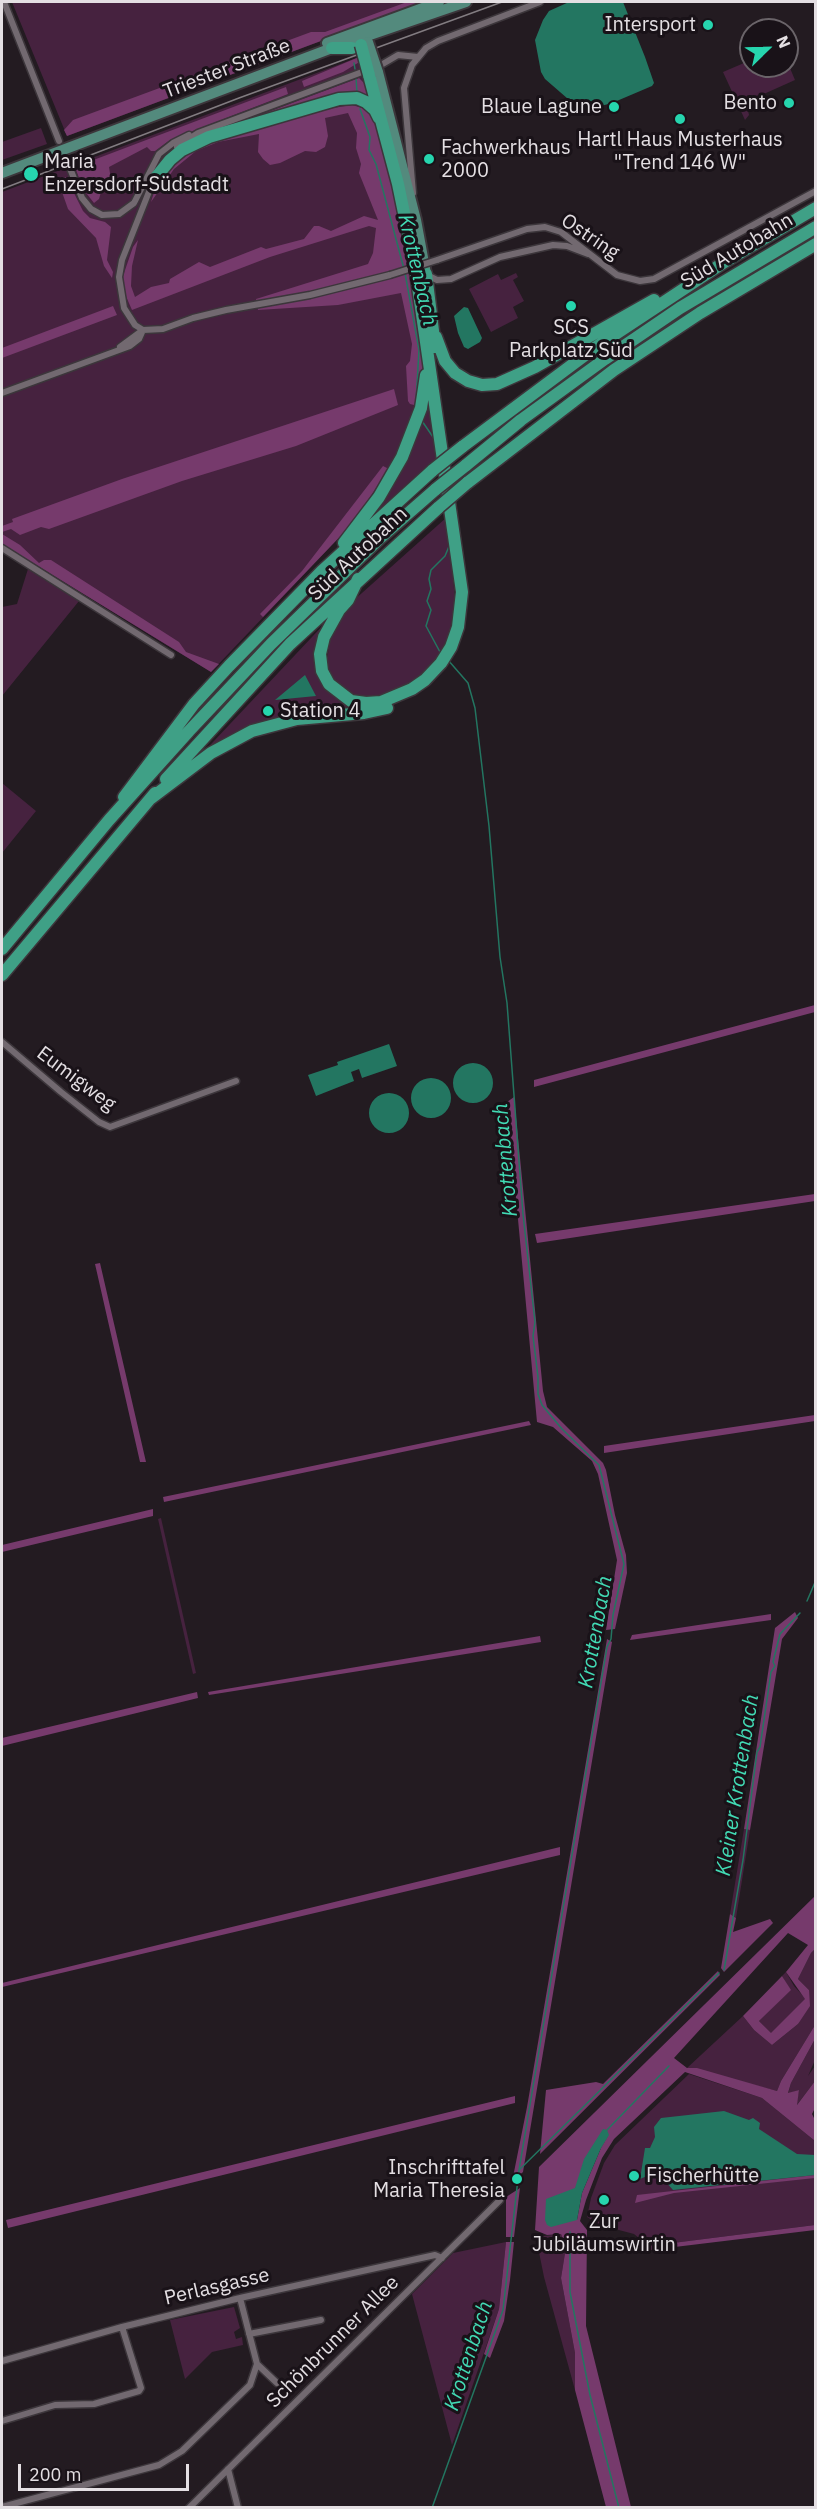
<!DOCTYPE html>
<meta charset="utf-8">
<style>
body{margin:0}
#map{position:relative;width:817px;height:2509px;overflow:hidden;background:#231b21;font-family:"IBM Plex Sans",sans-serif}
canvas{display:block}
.frame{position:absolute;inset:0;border:3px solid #e4dfe3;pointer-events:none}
.north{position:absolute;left:739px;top:18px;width:60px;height:60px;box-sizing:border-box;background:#191218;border:2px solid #6a6469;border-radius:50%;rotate:67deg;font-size:16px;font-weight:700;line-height:24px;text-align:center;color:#e4dfe3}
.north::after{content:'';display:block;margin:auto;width:21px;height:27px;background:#26d5ae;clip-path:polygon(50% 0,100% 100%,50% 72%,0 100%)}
.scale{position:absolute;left:18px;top:2464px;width:171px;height:27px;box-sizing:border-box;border:3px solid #e4dfe3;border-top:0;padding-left:8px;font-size:18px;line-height:21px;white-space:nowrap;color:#e4dfe3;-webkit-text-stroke:4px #191218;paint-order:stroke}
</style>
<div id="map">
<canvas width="817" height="2509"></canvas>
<div class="frame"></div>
<div class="north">N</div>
<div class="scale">200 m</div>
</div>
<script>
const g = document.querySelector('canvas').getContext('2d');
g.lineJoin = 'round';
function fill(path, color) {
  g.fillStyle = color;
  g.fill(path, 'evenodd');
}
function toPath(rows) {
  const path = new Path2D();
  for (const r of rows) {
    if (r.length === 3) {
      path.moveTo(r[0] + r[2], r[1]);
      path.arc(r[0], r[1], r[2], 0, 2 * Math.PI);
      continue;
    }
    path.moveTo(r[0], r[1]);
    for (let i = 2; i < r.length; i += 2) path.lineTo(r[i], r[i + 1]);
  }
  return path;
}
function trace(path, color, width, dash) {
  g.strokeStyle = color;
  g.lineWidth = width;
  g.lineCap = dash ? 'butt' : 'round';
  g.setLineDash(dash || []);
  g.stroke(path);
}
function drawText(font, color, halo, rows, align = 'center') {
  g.font = font + ' "IBM Plex Sans",sans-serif';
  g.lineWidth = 6;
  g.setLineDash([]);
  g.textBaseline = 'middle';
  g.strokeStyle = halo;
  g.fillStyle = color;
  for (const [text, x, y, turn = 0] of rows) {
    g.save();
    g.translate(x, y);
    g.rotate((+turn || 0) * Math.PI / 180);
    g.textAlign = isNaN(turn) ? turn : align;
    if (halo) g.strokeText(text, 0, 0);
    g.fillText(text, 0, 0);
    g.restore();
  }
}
const green = toPath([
 [12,2,425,2,67,136],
 [359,57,423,359,413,423,382,483,351,525,211,672,2,544,2,192],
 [751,60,751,66,787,66,787,61,795,80,746,102,749,115,745,120,723,72],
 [41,128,47,144,2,160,2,142],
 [516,273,518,277,513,280,524,301,513,307,518,318,491,332,469,289,498,274,501,280],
 [429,388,439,458,408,483,361,529,391,483],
 [447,517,455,599,448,645,438,660,409,685,383,696,352,696,333,682,327,663,329,644,337,622,353,601],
 [28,569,79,601,2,696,2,607,17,604],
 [328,620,323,677,370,706,296,716,197,759],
 [2,783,36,811,2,853],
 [161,1518,196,1673,193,1674,158,1519],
 [744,1829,750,1830,736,1918,730,1914],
 [815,1949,815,2025,781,2081,777,2091,687,2068,743,2016,754,2030,772,2045,798,2024,809,1990,798,1979,811,1953],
 [786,1972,794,1986,806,1999,771,2034,759,2021,790,1990,782,1976],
 [815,2039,815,2060,808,2076,815,2066,815,2081,796,2106,799,2090,788,2094,791,2083],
 [689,2074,762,2098,815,2141,815,2225,649,2246,634,2234,600,2225,587,2217,591,2198,604,2163,615,2145],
 [561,2234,566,2247,561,2278,575,2353,575,2390,544,2277,536,2237],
 [506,2242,499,2309,452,2445,412,2294,453,2253],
 [234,2307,240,2328,234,2332,236,2339,242,2337,243,2345,212,2352,185,2379,170,2320]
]);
const forest = toPath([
 [407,2,425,2,67,136,64,130,73,120,311,32,325,32],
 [359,57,361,61,343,72,304,87,302,81],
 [359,78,370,89,373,99,260,118,260,115],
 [286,87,288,94,170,140,155,151,151,151,147,147,109,167,112,186,101,192,99,199,94,203,83,189,75,167],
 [352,105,369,110,378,121,405,233,423,359,422,392,418,406,410,404,408,401,406,366,410,361,412,344,401,293,338,305,258,310,256,299,368,264,373,253,376,228,369,226,270,257,132,310,125,294,123,276,133,247,138,240,132,266,131,286,135,297,151,287,169,283,170,279,199,262,210,267,261,247,266,249,304,239,314,226,319,226,331,231,364,216,378,220,359,173,361,164,356,148,357,133,348,113,325,118,328,136,325,147,316,152,305,151,280,163,270,165,263,159,258,152,259,134,218,142,196,151,174,169,151,202,156,186,167,169,187,151,210,141,333,108],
 [66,177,83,211,90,218,105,222,111,227,107,260,113,272,112,278,104,266,96,238,68,209,57,178],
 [113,306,117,315,2,358,2,348],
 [394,389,398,405,296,446,182,481,49,529,41,527,20,535,11,529,2,532,2,526,13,522,12,519,122,479],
 [383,466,389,469,351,525,263,617,260,614,302,571],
 [2,534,20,545,39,563,44,560,51,560,179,642,186,652,219,664,211,672,2,544],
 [815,1005,815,1012,534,1087,534,1080],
 [514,1097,543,1391,547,1407,603,1463,606,1470,615,1515,626,1555,627,1573,615,1629,606,1630,617,1560,598,1474,592,1461,553,1427,537,1422,507,1102],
 [815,1194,815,1201,537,1243,535,1234],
 [100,1263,146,1462,140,1462,95,1264],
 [815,1415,815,1421,604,1453,604,1446],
 [529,1421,531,1425,164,1502,163,1497],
 [153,1509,153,1516,2,1552,2,1545],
 [795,1612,798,1618,782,1639,750,1830,744,1829,775,1628],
 [771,1614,771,1620,630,1640,632,1635],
 [540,1636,541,1642,209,1695,208,1692],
 [607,1639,612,1642,523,2172,512,2182,527,2107],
 [197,1692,198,1698,2,1746,2,1738],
 [560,1847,560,1855,2,1987,2,1983],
 [815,1896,815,1949,811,1953,798,1979,809,1990,810,2006,798,2024,772,2045,754,2030,743,2016,782,1976,791,1990,759,2021,771,2033,805,1999,786,1972,808,1945,788,1933,674,2058,687,2068,697,2068,777,2091,781,2081,815,2025,815,2039,791,2083,788,2093,799,2090,797,2105,815,2081,815,2108,812,2114,815,2120,815,2141,762,2098,685,2072,614,2139,602,2158,586,2200,580,2221,587,2230,586,2326,631,2507,606,2507,575,2390,575,2353,561,2278,566,2247,561,2234,547,2235,535,2230,539,2167],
 [609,2135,601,2148,582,2193,577,2220,564,2194,575,2189],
 [730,1914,736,1918,733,1932,770,1919,773,1923,724,1972,721,1968],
 [718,1971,720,1975,540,2154,546,2090,596,2082,603,2084],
 [515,2096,515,2103,8,2228,6,2220],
 [815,2175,815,2178,674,2193,635,2203,637,2195],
 [520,2188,514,2237,506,2237,506,2197],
 [815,2225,815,2230,650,2250,649,2246],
 [506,2242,514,2242,510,2280,504,2321,490,2358,484,2354,499,2309]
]);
const water = toPath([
 [569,2,623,2,645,57,654,83,652,86,612,103,586,110,575,105,545,79,541,72,535,40,543,20,549,11],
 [464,307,468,308,482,338,480,342,468,349,464,347,458,333,454,316],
 [305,675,316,696,275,700],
 [389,1044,397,1066,362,1078,359,1069,351,1072,354,1081,316,1096,308,1075,338,1065,337,1062],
 [473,1083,20],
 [431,1098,20],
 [389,1113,20],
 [724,2111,749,2120,753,2118,760,2123,759,2129,797,2154,815,2155,815,2175,673,2190,665,2181,657,2184,656,2177,652,2174,640,2179,645,2148,650,2148,655,2137,654,2127,661,2118],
 [603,2129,607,2130,609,2135,601,2148,582,2193,577,2220,551,2227,547,2225,545,2220,546,2199,575,2188,584,2159]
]);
const stream = toPath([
 [354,63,355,69],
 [356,78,357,92],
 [360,109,370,137,369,150,376,164,404,269],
 [405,273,419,350,416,402],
 [422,421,433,437],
 [440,652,426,626,431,610,427,601,431,589,429,579,431,570,445,556,450,544],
 [807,1601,816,1580],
 [724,1970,743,1860,757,1752,760,1747,771,1672,775,1666,773,1662,780,1634,800,1613],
 [635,2056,719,1973],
 [607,2130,669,2066],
 [519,2170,634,2057],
 [570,2232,570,2292,590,2395,619,2508],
 [432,2508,503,2310,519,2170,607,1647,611,1639,613,1615,624,1564,599,1465,562,1429,542,1405,538,1394,538,1377,533,1336,535,1322,523,1214,507,1003,500,957,489,826,475,708,468,683,448,660]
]);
const streetTunnel = toPath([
 [62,150,69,166]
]);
const street = toPath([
 [4,2,59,141],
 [177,147,198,133,381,65,398,55,418,57],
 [69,166,82,198,91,209,102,215,119,214,134,203,159,154,173,143,189,135],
 [154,179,122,260,119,277,124,308,135,325,143,330,163,329,193,318,226,310,310,295,390,275],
 [413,193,404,88,412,65,426,48,438,41,540,2],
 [437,260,527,229,545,227,561,232,617,275,640,281,654,279,816,191],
 [427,275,437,280,451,279,500,257,553,245,567,246,588,254],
 [120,347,143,330],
 [2,393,130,346,139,339,143,330],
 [2,548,171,655],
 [2,1042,61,1092,99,1122,110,1127,236,1081],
 [249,2334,321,2320],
 [2,2361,122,2327,240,2298,435,2255,442,2258],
 [257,2364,277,2383],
 [2,2421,55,2405,94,2404,139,2391,141,2388,122,2327],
 [228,2469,238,2508],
 [2,2507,159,2465,182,2451,250,2385,257,2364,240,2298],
 [189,2508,500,2200]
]);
const primary = toPath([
 [327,43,439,2],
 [378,72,416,220,426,274],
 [2,173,332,48,466,2]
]);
const highway = toPath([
 [332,48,352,48],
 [153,181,170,160,182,150,209,137,339,99,357,98,366,102,375,110,379,118],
 [426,274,435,347],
 [436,337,445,361,455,373,468,381,482,385,497,384,535,367,654,300],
 [462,447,596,347,726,261,816,208],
 [465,466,521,420,605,359,680,308,816,227],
 [467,483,614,370,700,313,816,244],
 [344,543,379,497,402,457,421,408,426,375],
 [358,579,348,600,339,610,324,637,320,654,322,671,329,684,351,701,366,703,381,702,412,689,425,680,441,663,451,647,458,627,462,592,415,266,398,184,369,75],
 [166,779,290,644,439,507],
 [124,797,194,704,229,666,322,571,433,470],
 [150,799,211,753,252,731,297,719,364,713,387,708],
 [2,949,109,820,189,731,271,644,380,538,436,489],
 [2,975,155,793]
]);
const tram = toPath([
 [2,189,239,98,502,2]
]);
const streetBridge = toPath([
 [390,275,437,260]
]);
const primaryBridge = toPath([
 [368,42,378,72]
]);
const highwayBridge = toPath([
 [361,45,369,75],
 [433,470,462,447],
 [436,489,465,466],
 [439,507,467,483]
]);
const markers = [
 [708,25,6,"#26d5ae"],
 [789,103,6,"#26d5ae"],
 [614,107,6,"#26d5ae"],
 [680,119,6,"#26d5ae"],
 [429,159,6,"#26d5ae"],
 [31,174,8,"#26d5ae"],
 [571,306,6,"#26d5ae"],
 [268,711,6,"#26d5ae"],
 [634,2176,6,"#26d5ae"],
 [517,2179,6,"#26d5ae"],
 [604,2200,6,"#26d5ae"]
];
const poiNames = [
 ["Intersport",696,25],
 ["Bento",777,103],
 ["Blaue Lagune",602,107],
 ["Hartl Haus Musterhaus",680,140,"center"],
 ["\"Trend 146 W\"",680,163,"center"],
 ["Fachwerkhaus",441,148,"left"],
 ["2000",441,171,"left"],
 ["Maria",44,162,"left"],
 ["Enzersdorf-Südstadt",44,185,"left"],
 ["SCS",571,328,"center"],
 ["Parkplatz Süd",571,351,"center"],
 ["Station 4",280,711,"left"],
 ["Inschrifttafel",505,2168],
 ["Maria Theresia",505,2191],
 ["Fischerhütte",646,2176,"left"],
 ["Zur",604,2222,"center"],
 ["Jubiläumswirtin",604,2245,"center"]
];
const streetNames = [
 ["Triester Straße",227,69,-21],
 ["Ostring",590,237,34],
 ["Süd Autobahn",737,251,-31],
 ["Süd Autobahn",358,554,-43],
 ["Eumigweg",76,1079,37],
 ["Perlasgasse",217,2287,-13],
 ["Schönbrunner Allee",333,2342,-45]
];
const waterNames = [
 ["Krottenbach",417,270,77],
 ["Krottenbach",506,1160,-95],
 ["Krottenbach",596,1632,-80],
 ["Kleiner Krottenbach",738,1785,-81],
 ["Krottenbach",469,2356,-72]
];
fill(green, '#46223f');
fill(forest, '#763a6c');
fill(water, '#237661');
trace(stream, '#237661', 1.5);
trace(streetTunnel, '#40383e', 6, [6, 3]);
trace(street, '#3c363b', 9);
trace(primary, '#3c363b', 14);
trace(highway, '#3c363b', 15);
trace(street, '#726970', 6);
trace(primary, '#538a7d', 10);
trace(highway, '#3fa086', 12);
trace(tram, '#827c81', 1.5);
trace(streetBridge, '#3c363b', 9, []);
trace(primaryBridge, '#3c363b', 14, []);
trace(highwayBridge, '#3c363b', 15, []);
trace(streetBridge, '#726970', 6);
trace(primaryBridge, '#538a7d', 10);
trace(highwayBridge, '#3fa086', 12);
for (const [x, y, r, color] of markers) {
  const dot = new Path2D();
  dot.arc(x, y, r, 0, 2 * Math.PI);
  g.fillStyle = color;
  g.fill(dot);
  trace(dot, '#191218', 2);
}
drawText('20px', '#e4dfe3', '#191218', poiNames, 'right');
drawText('20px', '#e4dfe3', '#191218', streetNames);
drawText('italic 21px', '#42dab4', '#191218', waterNames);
</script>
